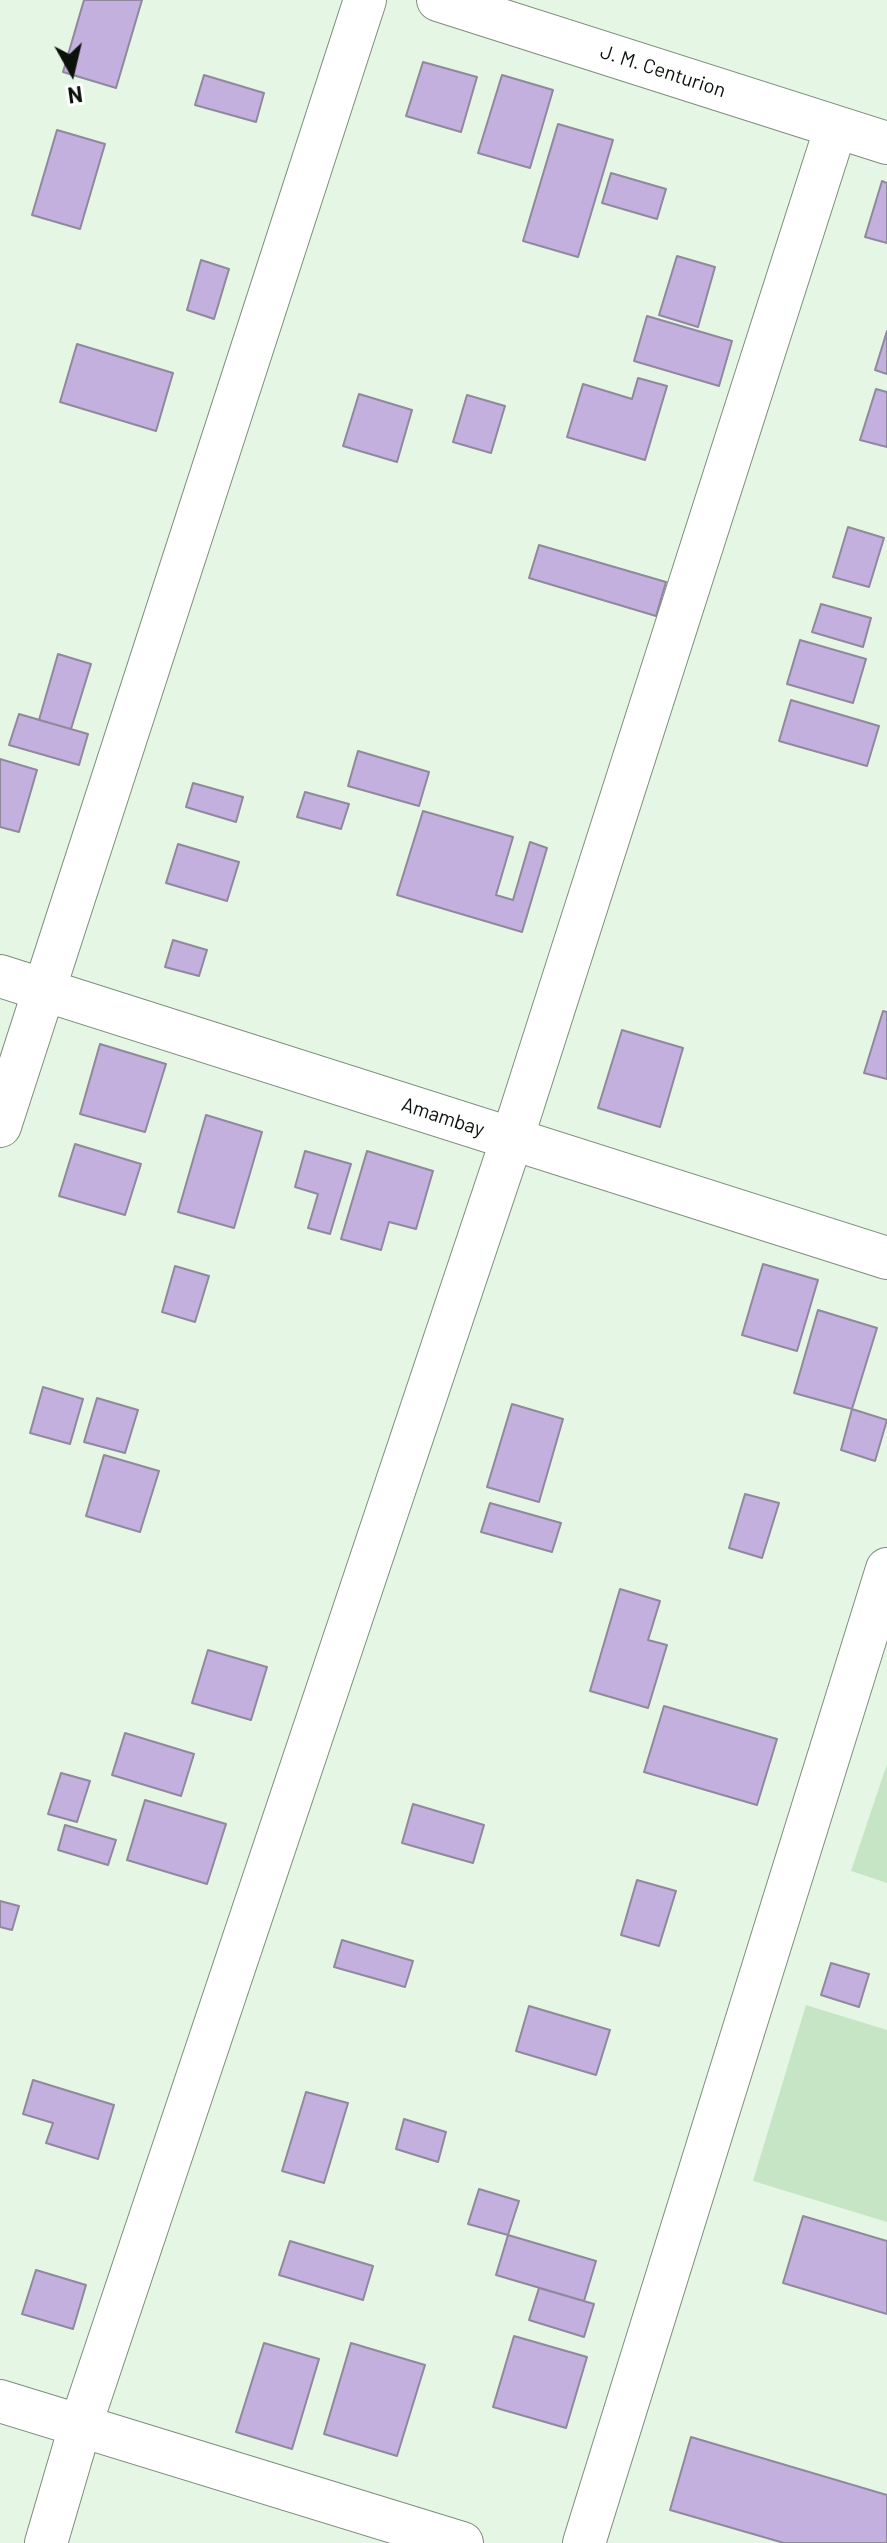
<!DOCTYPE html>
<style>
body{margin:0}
#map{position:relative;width:887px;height:2543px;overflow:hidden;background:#e5f7e4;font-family:Barlow,sans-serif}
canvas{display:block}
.north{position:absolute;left:32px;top:32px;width:80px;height:80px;-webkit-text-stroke:6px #fff;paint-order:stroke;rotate:172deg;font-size:22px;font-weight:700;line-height:32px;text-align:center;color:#0b110b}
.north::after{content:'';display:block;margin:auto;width:28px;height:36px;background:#0b110b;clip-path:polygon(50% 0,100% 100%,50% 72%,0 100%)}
</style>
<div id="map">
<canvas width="887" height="2543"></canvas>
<div class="north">N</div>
</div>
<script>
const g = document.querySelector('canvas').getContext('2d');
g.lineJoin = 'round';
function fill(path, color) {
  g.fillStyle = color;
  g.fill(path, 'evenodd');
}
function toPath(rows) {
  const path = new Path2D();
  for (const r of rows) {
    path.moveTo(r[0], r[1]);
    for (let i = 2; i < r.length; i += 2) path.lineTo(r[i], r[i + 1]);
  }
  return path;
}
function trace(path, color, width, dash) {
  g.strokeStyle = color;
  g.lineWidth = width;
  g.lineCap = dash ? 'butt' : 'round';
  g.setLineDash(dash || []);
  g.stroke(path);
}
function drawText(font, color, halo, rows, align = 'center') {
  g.font = font + ' Barlow,sans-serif';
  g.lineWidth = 6;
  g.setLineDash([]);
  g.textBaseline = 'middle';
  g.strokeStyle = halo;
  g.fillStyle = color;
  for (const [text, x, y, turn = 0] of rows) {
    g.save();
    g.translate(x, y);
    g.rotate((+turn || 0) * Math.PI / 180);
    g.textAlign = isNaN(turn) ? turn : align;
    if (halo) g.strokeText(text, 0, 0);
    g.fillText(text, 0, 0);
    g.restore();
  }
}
const green = toPath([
 [887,1764,887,1883,851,1871],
 [806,2005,887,2030,887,2222,753,2181]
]);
const building = toPath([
 [84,0,142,0,116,88,63,72,84,0],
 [423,62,477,77,461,132,406,116,423,62],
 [204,75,264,93,256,122,195,105,204,75],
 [502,75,553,90,530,168,478,153,502,75],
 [558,124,613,140,578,257,523,241,558,124],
 [57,130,105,144,80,229,32,215,57,130],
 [611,173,666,189,657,219,602,203,611,173],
 [882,181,887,183,887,243,865,237,882,181],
 [677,256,715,267,698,327,659,315,677,256],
 [201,260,229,269,214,319,187,310,201,260],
 [647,316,732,341,719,386,634,361,647,316],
 [887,331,887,374,875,370,887,331],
 [77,344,173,373,156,431,60,402,77,344],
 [638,378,667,386,645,460,567,437,583,384,632,399,638,378],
 [876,389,887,392,887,447,860,440,876,389],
 [359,394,412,410,397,462,343,446,359,394],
 [467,395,505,406,491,453,453,442,467,395],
 [848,527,884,538,869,587,833,577,848,527],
 [539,545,666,582,656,616,529,578,539,545],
 [821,604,871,618,863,647,812,632,821,604],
 [800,640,866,659,853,703,787,684,800,640],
 [58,654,91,664,71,729,39,720,58,654],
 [791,700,879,726,867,766,779,741,791,700],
 [19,714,88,734,79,765,9,745,19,714],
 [358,751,429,772,419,806,348,786,358,751],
 [0,759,37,770,19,832,0,827,0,759],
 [193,783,243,797,236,822,186,807,193,783],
 [305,792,349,804,341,829,297,817,305,792],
 [423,811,513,837,496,895,513,900,530,842,547,848,522,932,397,895,423,811],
 [178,844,239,862,227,901,166,883,178,844],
 [173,940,207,950,199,976,165,967,173,940],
 [883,1011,887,1012,887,1079,864,1073,883,1011],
 [622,1030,683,1048,660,1127,598,1108,622,1030],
 [100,1044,166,1064,145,1132,80,1114,100,1044],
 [206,1115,262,1132,234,1228,178,1212,206,1115],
 [75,1144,141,1164,125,1215,59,1196,75,1144],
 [305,1151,351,1164,330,1234,308,1228,318,1194,295,1187,305,1151],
 [367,1151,433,1171,416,1229,389,1222,381,1250,341,1239,367,1151],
 [763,1264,818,1280,797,1351,742,1335,763,1264],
 [175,1266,209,1276,195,1322,162,1312,175,1266],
 [818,1310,877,1328,852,1409,794,1393,818,1310],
 [43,1387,83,1399,70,1444,30,1433,43,1387],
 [97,1398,138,1410,125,1453,84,1442,97,1398],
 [512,1404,563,1419,539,1502,487,1487,512,1404],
 [852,1409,887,1420,875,1461,841,1450,852,1409],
 [104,1455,159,1471,140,1532,86,1516,104,1455],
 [745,1494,779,1503,762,1558,729,1548,745,1494],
 [490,1503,561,1523,552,1552,481,1532,490,1503],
 [620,1589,660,1601,648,1640,667,1645,648,1708,590,1691,620,1589],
 [208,1650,267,1667,251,1720,192,1703,208,1650],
 [664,1706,777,1739,757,1805,644,1772,664,1706],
 [125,1733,194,1754,181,1796,112,1775,125,1733],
 [61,1773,90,1781,77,1822,48,1814,61,1773],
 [145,1800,226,1824,207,1884,127,1860,145,1800],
 [413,1804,484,1825,473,1863,402,1843,413,1804],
 [65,1825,116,1840,108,1865,58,1850,65,1825],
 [637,1880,676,1891,659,1946,621,1935,637,1880],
 [0,1901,19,1906,12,1930,0,1927,0,1901],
 [342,1940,413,1961,405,1987,334,1967,342,1940],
 [831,1963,869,1974,859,2007,821,1995,831,1963],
 [529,2006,610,2030,596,2075,516,2051,529,2006],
 [33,2080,114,2105,98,2159,46,2143,53,2123,23,2114,33,2080],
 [306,2092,348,2103,324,2183,282,2171,306,2092],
 [404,2119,446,2132,438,2162,396,2149,404,2119],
 [479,2189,519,2201,508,2235,468,2224,479,2189],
 [803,2216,887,2241,887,2314,783,2283,803,2216],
 [508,2235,596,2261,584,2301,496,2275,508,2235],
 [290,2241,373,2266,363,2300,279,2275,290,2241],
 [36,2270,86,2285,73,2329,22,2314,36,2270],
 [539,2288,594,2304,584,2337,529,2320,539,2288],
 [514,2336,587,2357,566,2428,493,2407,514,2336],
 [264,2343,319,2359,292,2449,236,2432,264,2343],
 [351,2343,425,2365,397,2456,324,2434,351,2343],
 [691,2437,887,2495,887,2543,784,2543,670,2510,691,2437]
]);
const minor = toPath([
 [438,0,887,143],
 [0,976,887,1258],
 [0,1126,365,0],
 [0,2401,462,2543],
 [46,2543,80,2427,512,1139,836,127],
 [584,2543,887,1569]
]);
const streetNames = [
 ["J. M. Centurion",663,71,18],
 ["Amambay",443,1117,18]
];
fill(green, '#c6e5c4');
fill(building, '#c3b0df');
trace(building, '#90889c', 2);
trace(minor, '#7d8d7c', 44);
trace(minor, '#fff', 42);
drawText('20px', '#0b110b', '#fff', streetNames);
</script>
